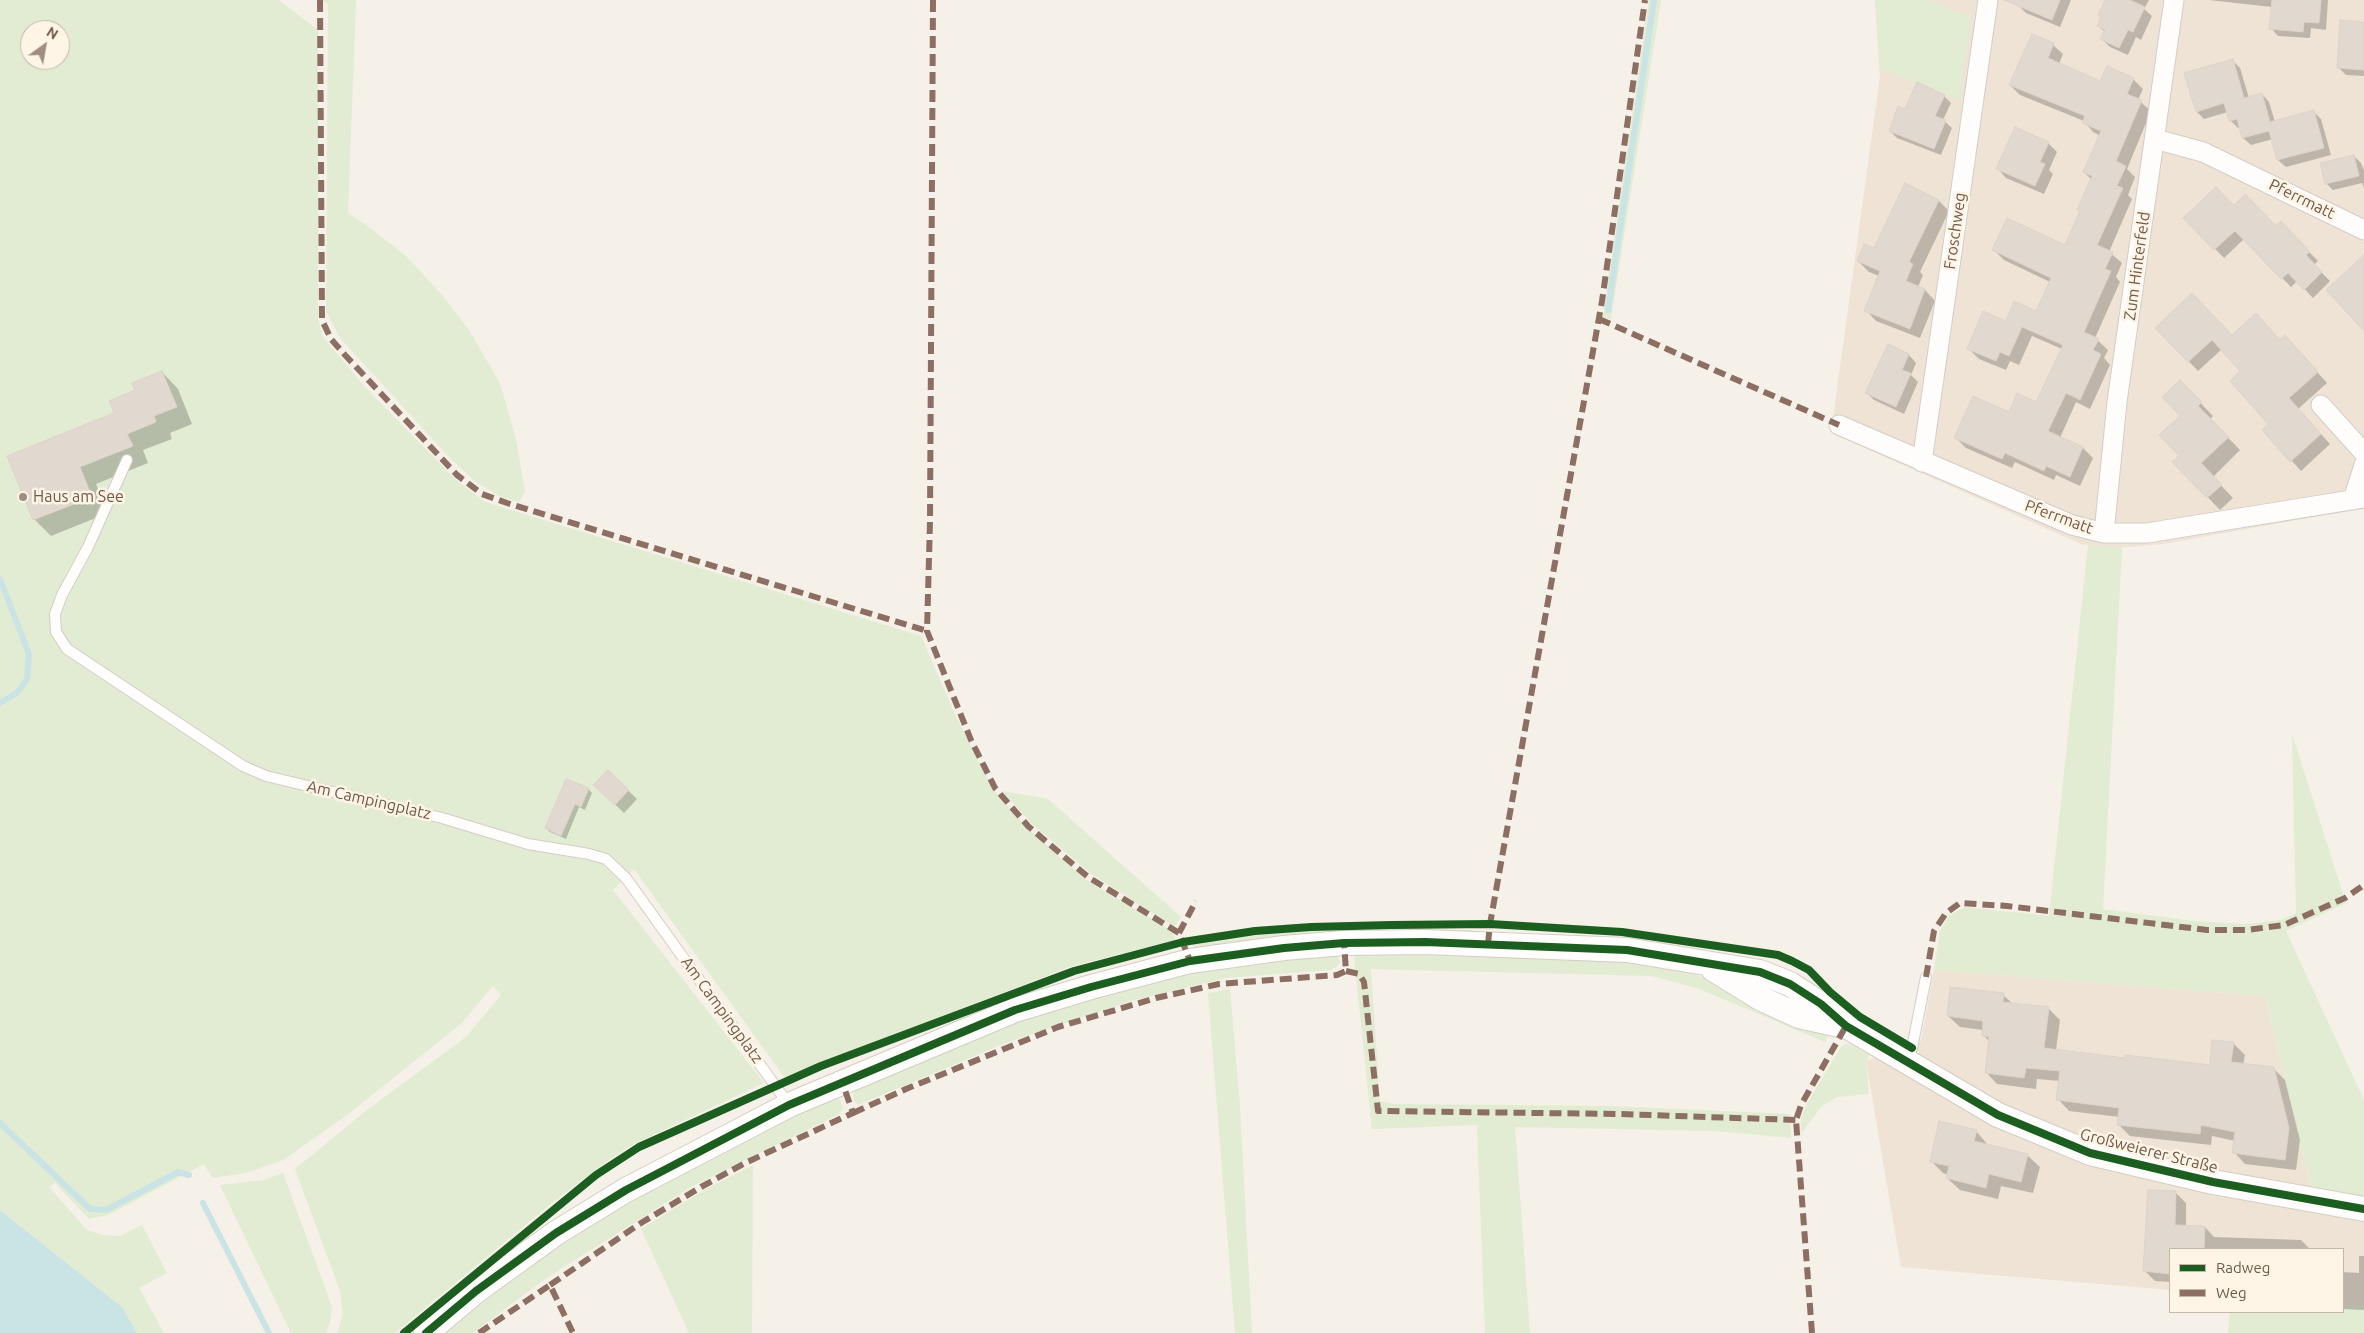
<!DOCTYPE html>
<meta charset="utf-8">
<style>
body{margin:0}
#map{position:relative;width:2364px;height:1333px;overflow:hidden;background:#f5f0e8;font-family:Ubuntu,sans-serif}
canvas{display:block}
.legend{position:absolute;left:2169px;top:1248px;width:175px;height:65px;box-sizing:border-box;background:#fef5e7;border:1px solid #c6b6a8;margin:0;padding:6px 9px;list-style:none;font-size:15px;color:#715849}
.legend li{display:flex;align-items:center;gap:10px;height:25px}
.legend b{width:25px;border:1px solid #c6b6a8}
.north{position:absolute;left:20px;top:20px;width:50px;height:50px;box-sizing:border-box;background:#fef5e7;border:1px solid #c6b6a8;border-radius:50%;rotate:32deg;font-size:14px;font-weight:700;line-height:20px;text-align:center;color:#715849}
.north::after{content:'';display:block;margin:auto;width:18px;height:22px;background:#9f8d81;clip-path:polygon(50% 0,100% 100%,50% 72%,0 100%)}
</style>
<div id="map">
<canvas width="2364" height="1333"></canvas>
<ul class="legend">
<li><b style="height:6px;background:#1b5e20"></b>Radweg</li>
<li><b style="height:6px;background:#8d6e63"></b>Weg</li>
</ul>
<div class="north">N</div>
</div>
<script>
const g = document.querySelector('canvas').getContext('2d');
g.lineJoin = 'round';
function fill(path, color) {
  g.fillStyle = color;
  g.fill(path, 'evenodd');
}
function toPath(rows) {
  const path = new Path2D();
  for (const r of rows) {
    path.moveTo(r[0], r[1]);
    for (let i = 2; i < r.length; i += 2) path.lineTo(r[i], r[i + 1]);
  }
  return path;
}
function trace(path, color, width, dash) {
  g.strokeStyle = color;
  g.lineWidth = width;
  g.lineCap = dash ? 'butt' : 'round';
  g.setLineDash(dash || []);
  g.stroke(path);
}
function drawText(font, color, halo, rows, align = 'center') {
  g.font = font + ' Ubuntu,sans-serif';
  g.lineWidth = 5;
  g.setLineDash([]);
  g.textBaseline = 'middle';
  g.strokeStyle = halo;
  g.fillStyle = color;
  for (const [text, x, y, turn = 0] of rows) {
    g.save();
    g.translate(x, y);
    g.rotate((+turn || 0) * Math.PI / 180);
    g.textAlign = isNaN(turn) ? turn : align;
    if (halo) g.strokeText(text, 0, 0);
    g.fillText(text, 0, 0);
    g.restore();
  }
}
const residential = toPath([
 [1875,0,2364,0,2364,508,2163,544,2114,548,2081,544,1831,433,1880,76],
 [1934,970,2265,996,2310,1186,2364,1196,2364,1306,2343,1305,2343,1249,2170,1249,2170,1290,1901,1267,1866,1061,1921,1041]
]);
const green = toPath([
 [0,0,279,0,318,30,318,318,323,337,365,387,456,480,485,502,921,636,956,717,993,789,1026,827,1086,880,1172,931,1175,940,1069,967,785,1078,634,869,613,890,764,1083,634,1144,610,1159,553,1202,395,1333,337,1333,343,1314,340,1291,295,1169,367,1110,466,1037,501,995,493,986,462,1023,347,1115,283,1160,246,1173,213,1178,204,1164,108,1215,89,1219,55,1183,49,1187,87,1230,102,1235,120,1236,142,1225,167,1273,139,1288,164,1333,137,1333,122,1307,0,1210],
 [30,30,60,30,60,60,30,60],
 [321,0,356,0,348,213,369,227,406,256,443,296,469,330,500,383,516,439,525,492,519,502,501,497,477,483,449,457,340,338,326,311,328,4],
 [1649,0,1661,0,1611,319,1603,317],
 [1875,0,1929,0,1971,18,1960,100,1880,69],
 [2088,545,2122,548,2103,909,2194,921,2247,924,2281,920,2296,913,2292,734,2346,903,2286,931,2364,1100,2364,1196,2310,1186,2265,996,1934,970,1940,931,1949,916,1965,907,2049,916],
 [1002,791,1048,799,1181,917,1174,927,1090,873,1031,823],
 [1473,930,1469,934,1198,949,1193,945,1260,935,1312,931],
 [1358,953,1455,954,1596,959,1660,965,1702,977,1828,1035,1825,1042,1697,988,1652,976,1371,969,1380,1101,1395,1104,1610,1106,1790,1114,1791,1138,1716,1131,1515,1127,1530,1333,1485,1333,1477,1125,1372,1129,1354,957],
 [1337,954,1340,962,1336,967,1329,970,1225,978,1127,1002,1003,1044,858,1105,854,1101,853,1092,860,1085,1007,1026,1070,1003,1197,969],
 [1230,989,1240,1106,1252,1333,1235,1333,1208,993],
 [1846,1044,1852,1045,1869,1055,1866,1062,1869,1094,1837,1097,1821,1107,1801,1134,1801,1118,1808,1102,1841,1047],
 [833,1097,839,1098,843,1107,839,1114,689,1188,545,1279,473,1333,444,1333,524,1270,578,1233,710,1156],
 [753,1165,752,1333,689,1333,641,1229,701,1192],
 [283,1173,332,1307,330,1323,326,1333,291,1333,220,1185,264,1180],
 [2343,1305,2364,1306,2364,1333,2228,1333,2230,1312,2343,1312]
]);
const water = toPath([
 [0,1210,122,1307,137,1333,0,1333]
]);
const shadow = toPath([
 [2020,0,2071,0,2060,27,2026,13,2018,5],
 [2106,0,2149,0,2144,9,2152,16,2141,40,2136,37,2128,55,2110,47,2102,39,2105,32,2098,26],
 [2209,0,2328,0,2326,30,2311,28,2310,38,2278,36,2271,28,2272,7],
 [2364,23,2364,76,2346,75,2338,67],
 [2053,45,2063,54,2059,64,2101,82,2133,79,2143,89,2138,100,2151,111,2127,169,2135,177,2128,195,2132,199,2109,252,2122,263,2116,277,2120,282,2095,338,2108,350,2104,358,2110,365,2090,409,2076,402,2060,438,2083,448,2093,458,2080,486,2056,475,2054,480,2015,462,2012,468,1966,448,1956,438,2037,404,2062,349,2032,336,2019,365,2010,361,2006,370,1979,359,1969,349,2007,322,2037,312,2050,282,2004,260,1994,250,2066,246,2092,180,2084,172,2101,136,2093,132,2084,121,2020,95,2010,85],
 [2233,61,2240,68,2249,98,2262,94,2269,102,2275,122,2314,112,2321,119,2331,155,2286,167,2278,160,2273,139,2251,145,2243,138,2240,127,2238,128,2230,120,2228,112,2204,119,2197,112],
 [1944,96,1951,103,1943,120,1952,128,1941,155,1897,138,1890,131,1906,111],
 [2048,143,2057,152,2049,170,2053,174,2044,194,2006,178,1998,169],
 [2354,156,2361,163,2364,171,2364,188,2362,183,2333,190,2326,183],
 [1939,201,1949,211,1920,272,1923,275,1918,287,1925,290,1935,301,1920,338,1876,321,1866,310,1879,276,1869,272,1858,261],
 [2234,207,2276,228,2281,223,2318,261,2314,265,2330,281,2313,298,2297,281,2291,287,2244,239,2224,258,2185,218],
 [2157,328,2280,341,2295,347,2327,383,2298,409,2330,444,2301,471,2264,430,2270,425,2242,372,2222,349,2198,371],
 [1889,346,1909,355,1916,363,1911,375,1918,382,1904,414,1874,400,1867,393],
 [162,372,178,389,192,424,170,433,172,439,143,450,148,463,96,484,108,513,51,536,34,519,116,414,136,391],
 [2192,394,2213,416,2210,419,2240,450,2213,477,2233,498,2220,510,2174,462,2180,456,2182,416],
 [608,771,637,799,624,813,595,785],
 [588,789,592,793,585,810,579,807,566,839,550,832,546,828],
 [2003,995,2013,1004,2048,1008,2060,1020,2056,1050,2126,1060,2211,1066,2233,1043,2245,1055,2243,1065,2273,1068,2285,1080,2300,1140,2296,1170,2245,1164,2234,1152,2235,1141,2212,1136,2211,1145,2130,1136,2119,1125,2119,1117,2069,1111,2058,1099,2060,1081,2037,1079,2036,1089,1997,1084,1986,1072,1990,1042,1983,1035,1983,1030,1960,1027,1948,1016],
 [1976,1131,1988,1145,2027,1155,2040,1167,2033,1193,2001,1186,1998,1199,1960,1190,1947,1178,1948,1175,1943,1173,1931,1161],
 [2175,1192,2186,1203,2186,1227,2205,1227,2214,1237,2301,1240,2310,1249,2170,1249,2170,1282,2155,1281,2144,1270],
 [2359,1256,2364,1256,2364,1310,2343,1309,2343,1272,2359,1273]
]);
const stream = toPath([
 [1608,310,1654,0],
 [0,579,29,654,27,679,17,693,0,703],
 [0,1123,90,1209,106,1210,178,1172,189,1175],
 [203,1203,269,1333]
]);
const building = toPath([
 [2004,0,2060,0,2052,20,2004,0],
 [2105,0,2130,0,2145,7,2133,32,2128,30,2119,48,2100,39,2105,30,2097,26,2101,17,2098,15,2105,0],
 [2272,0,2321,0,2319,23,2304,22,2303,32,2269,29,2272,0],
 [2340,20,2364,22,2364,70,2337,68,2340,20],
 [2032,34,2054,43,2048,58,2100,81,2107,66,2134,78,2127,94,2142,100,2116,161,2126,166,2117,186,2123,188,2097,245,2113,252,2105,269,2111,271,2084,332,2099,339,2093,350,2101,354,2080,400,2066,393,2048,431,2083,447,2070,477,2046,466,2044,471,2005,453,2002,459,1954,438,1973,396,2009,412,2017,393,2036,402,2063,345,2022,327,2009,356,2000,352,1996,361,1967,349,1983,311,2006,321,2014,301,2036,311,2051,278,1992,250,2007,218,2065,245,2080,211,2077,210,2092,176,2083,172,2101,131,2082,123,2085,116,2009,85,2032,34],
 [2233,59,2244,98,2262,93,2270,122,2314,110,2324,148,2277,160,2269,131,2242,138,2237,119,2229,121,2224,103,2196,112,2184,73,2233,59],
 [1917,82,1945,95,1935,116,1946,120,1934,149,1889,131,1898,106,1905,109,1917,82],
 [2015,127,2049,142,2040,162,2045,164,2035,186,1996,169,2015,127],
 [2354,155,2359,176,2325,184,2320,163,2354,155],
 [1905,183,1939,200,1909,262,1913,264,1906,281,1925,289,1910,329,1864,311,1880,271,1857,261,1864,244,1874,248,1905,183],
 [2216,187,2234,205,2245,194,2276,226,2281,221,2310,252,2306,255,2322,272,2304,290,2288,273,2281,279,2235,231,2214,250,2183,218,2216,187],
 [2364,255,2364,331,2326,290,2364,255],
 [2192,293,2232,335,2256,313,2280,340,2285,335,2318,372,2289,398,2321,434,2290,462,2262,430,2268,424,2230,381,2240,371,2212,340,2188,362,2155,328,2192,293],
 [1888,344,1909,354,1902,370,1911,373,1896,407,1865,393,1888,344],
 [162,371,177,407,154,416,156,422,127,434,133,446,80,467,92,497,33,520,7,456,114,413,109,401,135,390,132,383,162,371],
 [2180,380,2202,402,2198,406,2229,437,2201,463,2222,485,2207,498,2172,462,2179,456,2159,435,2180,416,2162,397,2180,380],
 [608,770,629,790,615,805,593,785,608,770],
 [566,779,589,788,581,807,575,804,561,836,545,828,566,779],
 [1950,987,2004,993,2003,1002,2049,1007,2044,1048,2125,1058,2125,1055,2210,1065,2212,1040,2234,1042,2231,1062,2274,1067,2289,1128,2285,1160,2232,1153,2235,1132,2201,1125,2200,1134,2117,1125,2119,1108,2056,1100,2060,1071,2026,1068,2024,1078,1985,1073,1989,1037,1982,1036,1983,1021,1947,1016,1950,987],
 [1939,1121,1977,1130,1974,1141,2028,1154,2021,1182,1989,1174,1986,1188,1946,1178,1949,1166,1930,1162,1939,1121],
 [2148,1190,2176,1191,2175,1225,2205,1226,2204,1249,2170,1249,2170,1274,2143,1271,2148,1190]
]);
const service = toPath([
 [127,460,88,547,62,595,55,614,56,632,67,649,243,766,266,776,442,818,528,844,589,854,606,859,626,878,789,1105],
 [1907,1064,1912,1048,1926,977]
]);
const minor = toPath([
 [2155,139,2203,152,2364,230],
 [2321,405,2364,453],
 [1839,425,2072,525,2104,533,2147,533,2364,498],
 [1922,462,1988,0],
 [2353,500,2364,465],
 [2104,533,2117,402,2174,0]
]);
const tertiary = toPath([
 [1713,969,1760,998,1799,1016,1844,1026],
 [426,1333,476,1291,556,1233,626,1190,789,1105,1015,1010,1091,987,1190,961,1284,948,1344,943,1425,942,1627,950,1760,972,1790,984,1821,1004,1846,1026,1998,1115,2090,1153,2213,1182,2364,1209]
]);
const quiet = toPath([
 [320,0,322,320,331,339,345,355,457,475,482,494,507,503,927,631],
 [933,0,930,521,927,631,971,740,995,788,1028,826,1088,877,1179,933,1190,961],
 [1599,319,1839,425],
 [1179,933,1196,901],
 [1488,944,1490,924,1602,301,1645,0],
 [1346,971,1359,974,1364,982,1378,1111,1619,1114,1796,1120],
 [1926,977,1934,931,1946,913,1960,903,2007,906,2207,930,2247,930,2284,925,2345,898,2364,885],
 [853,1113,906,1089,1058,1027,1156,998,1219,984,1337,975,1346,971,1344,943],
 [550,1285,641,1223,701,1187,745,1163,853,1113,842,1082],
 [479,1333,550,1285,573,1333],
 [1812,1333,1796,1120,1801,1105,1846,1026]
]);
const cycleway = toPath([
 [404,1333,596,1175,639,1147,821,1066,1074,971,1183,942,1255,931,1311,927,1391,925,1490,924,1622,932,1778,955,1792,961,1809,970,1830,992,1860,1017,1912,1048],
 [426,1333,476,1291,556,1233,626,1190,789,1105,1015,1010,1091,987,1190,961,1284,948,1344,943,1425,942,1627,950,1760,972,1790,984,1821,1004,1846,1026,1998,1115,2090,1153,2213,1182,2364,1209]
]);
const markers = [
 [23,497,5,"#9f8d81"]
];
const streetNames = [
 ["Pferrmatt",2302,199,26],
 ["Froschweg",1955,231,-82],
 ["Zum Hinterfeld",2137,266,-82],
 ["Pferrmatt",2059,517,20],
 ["Am Campingplatz",369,800,13],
 ["Am Campingplatz",722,1010,54],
 ["Großweierer Straße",2149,1151,14]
];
const poiNames = [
 ["Haus am See",33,497]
];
fill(residential, '#eee3d5');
fill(green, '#e1ecd3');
fill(water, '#cae3e5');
fill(shadow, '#0003');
trace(stream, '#cae3e5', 6);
fill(building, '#e1d8d0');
trace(building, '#ded3ca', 1);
trace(service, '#d4cdc6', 12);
trace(minor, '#d4cdc6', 21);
trace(tertiary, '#d4cdc6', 26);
trace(service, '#fefdfc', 10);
trace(minor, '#fefdfc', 19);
trace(tertiary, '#fefdfc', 24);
trace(quiet, '#8d6e63', 6, [12, 6]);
trace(cycleway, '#1b5e20', 8);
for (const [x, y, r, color] of markers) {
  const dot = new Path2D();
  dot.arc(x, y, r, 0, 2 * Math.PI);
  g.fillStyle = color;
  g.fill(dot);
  trace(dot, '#fef5e7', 2);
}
drawText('16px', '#715849', '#fef5e7', streetNames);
drawText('16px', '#715849', '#fef5e7', poiNames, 'left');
</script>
